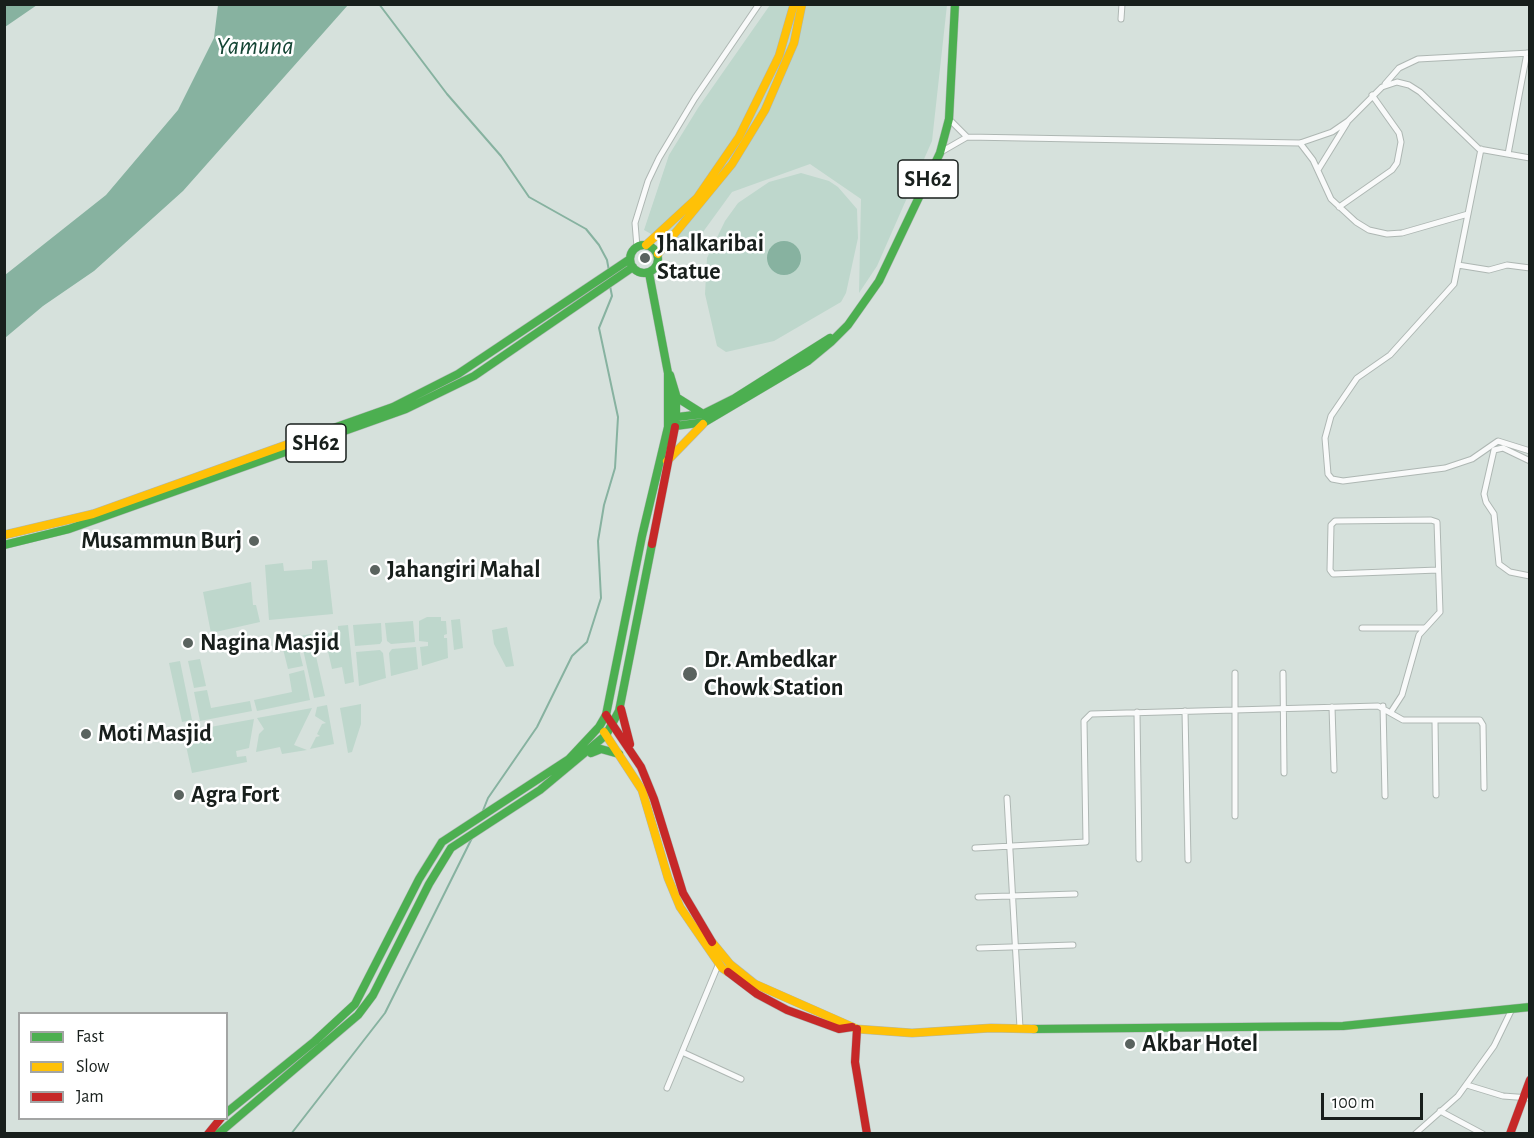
<!DOCTYPE html>
<style>
body{margin:0}
#map{position:relative;width:1534px;height:1138px;overflow:hidden;background:#d6e1dc;font-family:"Alegreya Sans",sans-serif}
canvas{display:block}
.frame{position:absolute;inset:0;border:6px solid #181f1c;pointer-events:none}
.legend{position:absolute;left:18px;top:1012px;width:210px;height:108px;box-sizing:border-box;background:#fff;border:2px solid #a3a5a4;margin:0;padding:8px 10px;list-style:none;font-size:18px;color:#181f1c}
.legend li{display:flex;align-items:center;gap:12px;height:30px}
.legend b{width:30px;border:2px solid #a3a5a4}
.scale{position:absolute;left:1321px;top:1093px;width:102px;height:27px;box-sizing:border-box;border:3px solid #181f1c;border-top:0;padding-left:8px;font-size:18px;line-height:21px;white-space:nowrap;color:#181f1c;-webkit-text-stroke:4px #fff;paint-order:stroke}
</style>
<div id="map">
<canvas width="1534" height="1138"></canvas>
<div class="frame"></div>
<ul class="legend">
<li><b style="height:8px;background:#4caf50"></b>Fast</li>
<li><b style="height:8px;background:#ffc107"></b>Slow</li>
<li><b style="height:8px;background:#c62828"></b>Jam</li>
</ul>
<div class="scale">100 m</div>
</div>
<script>
const g = document.querySelector('canvas').getContext('2d');
g.lineJoin = 'round';
function fill(path, color) {
  g.fillStyle = color;
  g.fill(path, 'evenodd');
}
function toPath(rows) {
  const path = new Path2D();
  for (const r of rows) {
    if (r.length === 3) {
      path.moveTo(r[0] + r[2], r[1]);
      path.arc(r[0], r[1], r[2], 0, 2 * Math.PI);
      continue;
    }
    path.moveTo(r[0], r[1]);
    for (let i = 2; i < r.length; i += 2) path.lineTo(r[i], r[i + 1]);
  }
  return path;
}
function trace(path, color, width, dash) {
  g.strokeStyle = color;
  g.lineWidth = width;
  g.lineCap = dash ? 'butt' : 'round';
  g.setLineDash(dash || []);
  g.stroke(path);
}
function drawText(font, color, halo, rows, align = 'center') {
  g.font = font + ' "Alegreya Sans",sans-serif';
  g.lineWidth = 5;
  g.setLineDash([]);
  g.textBaseline = 'middle';
  g.strokeStyle = halo;
  g.fillStyle = color;
  for (const [text, x, y, turn = 0] of rows) {
    g.save();
    g.translate(x, y);
    g.rotate((+turn || 0) * Math.PI / 180);
    g.textAlign = isNaN(turn) ? turn : align;
    if (halo) g.strokeText(text, 0, 0);
    g.fillText(text, 0, 0);
    g.restore();
  }
}
const green = toPath([
 [770,5,947,5,932,141,877,266,859,293,861,199,810,164,732,192,687,254,644,230,669,155,698,108],
 [801,173,829,181,838,187,857,209,858,238,846,293,841,302,774,341,726,352,717,346,705,294,707,258,725,221,738,203,769,182],
 [327,560,333,614,269,620,265,565,283,563,284,571,312,569,312,561],
 [251,582,253,605,256,605,260,622,211,633,203,592],
 [427,617,441,617,441,621,446,621,447,634,444,635,444,638,447,638,448,658,422,666,420,647,428,646,428,642,419,641,419,621],
 [460,619,463,648,454,650,451,620],
 [413,621,415,642,391,644,387,641,385,623],
 [381,623,382,641,380,644,355,646,353,625],
 [348,625,354,682,345,684,342,667,332,669,324,634,338,631,338,626],
 [507,627,514,666,506,667,494,644,492,630],
 [311,634,325,696,314,698,300,636],
 [296,638,303,666,288,669,281,641],
 [416,647,418,669,391,676,389,653,392,649],
 [380,650,383,653,386,678,359,686,356,652],
 [200,659,206,686,194,688,188,661],
 [180,661,192,720,182,722,169,663],
 [304,670,310,700,257,711,254,700,292,692,289,674],
 [207,690,211,708,250,701,252,711,200,721,194,692],
 [361,704,361,724,352,752,348,753,340,708],
 [327,705,334,744,310,749,316,737,320,736,317,734,322,724,326,723,315,716,317,707],
 [312,708,294,745,307,750,282,754,280,747,256,752,259,734,264,729,257,718],
 [254,719,249,748,236,751,237,757,246,756,247,762,192,773,183,732]
]);
const water = toPath([
 [5,4,37,4,37,5,5,27],
 [218,5,348,5,183,191,94,271,43,306,5,338,5,275,106,195,178,110,214,38],
 [784,258,17]
]);
const stream = toPath([
 [379,4,447,94,501,156,529,197,586,229,599,245,607,260,609,271],
 [482,813,488,798,537,727,572,656,587,642,601,598,598,541,604,505,615,468,618,417,599,328,612,296,610,286],
 [291,1134,385,1013,472,838]
]);
const street = toPath([
 [1121,19,1122,4],
 [1385,84,1399,68,1418,59,1530,53],
 [949,119,967,137],
 [1300,143,1313,160,1331,199,1356,222,1369,230,1387,234,1402,233,1468,214],
 [1481,149,1454,284,1390,355,1357,378,1331,416,1325,438,1328,474,1332,479,1343,481,1445,468,1472,459,1498,441,1530,451],
 [941,152,967,137,1300,143,1332,132,1348,121,1382,87,1397,82,1409,85,1420,92,1479,149,1530,158],
 [1508,154,1527,53],
 [1318,170,1347,123],
 [1339,207,1392,170,1397,163,1401,142,1399,133,1372,95],
 [637,247,635,223,648,181,659,158,695,98,759,4],
 [1458,265,1489,270,1507,265,1530,268],
 [1530,461,1503,448,1494,450,1484,494,1486,502,1494,514,1499,564,1510,572,1530,576],
 [1362,628,1424,628],
 [1235,673,1235,816],
 [1283,673,1284,773],
 [1383,706,1385,796],
 [1332,707,1334,770],
 [1185,711,1188,860],
 [1137,712,1139,859],
 [1391,712,1402,695,1419,635,1440,612,1437,522,1431,520,1335,521,1331,525,1330,570,1333,574,1438,570],
 [1435,721,1436,795],
 [1007,798,1020,1028],
 [975,848,1086,842,1084,721,1091,714,1378,706,1403,720,1480,720,1483,725,1484,788],
 [978,897,1075,894],
 [979,948,1073,945],
 [682,1052,741,1079],
 [1467,1085,1503,1096,1530,1098],
 [667,1088,719,963],
 [1440,1111,1483,1134],
 [1415,1134,1458,1096,1494,1046,1511,1011]
]);
const fast = toPath([
 [644,259,14],
 [649,273,668,373,668,427,705,422,808,361,831,342,848,325,879,281,940,153,949,119,955,4],
 [670,375,676,395,676,423],
 [676,397,703,414],
 [669,418,703,414,735,398,830,338],
 [294,442,393,407,458,374,630,259],
 [4,545,69,529,406,409,474,376,633,267],
 [591,753,601,749,619,754],
 [1034,1029,1343,1026,1530,1007],
 [226,1113,315,1041,355,1004,419,879,442,842,569,759,599,727,606,715,642,536,668,427],
 [218,1134,358,1015,373,995,429,884,451,848,540,790,606,735,619,711,652,544]
]);
const slow = toPath([
 [646,245,697,198,739,137,779,56,794,4],
 [658,254,732,164,765,110,794,43,802,4],
 [667,461,703,424],
 [4,535,93,514,294,442],
 [604,732,642,790,668,878,680,907,722,968,728,972],
 [712,942,730,964,755,984,857,1029,912,1033,991,1028,1034,1029]
]);
const jam = toPath([
 [652,544,675,427],
 [621,709,630,744],
 [606,715,641,767,654,799,683,893,712,942],
 [728,972,757,994,787,1010,839,1029,852,1027],
 [857,1029,855,1062,867,1134],
 [208,1134,221,1118],
 [1510,1134,1530,1080]
]);
const markers = [
 [645,258,6,"#5a635f"],
 [254,541,6,"#5a635f"],
 [375,570,6,"#5a635f"],
 [188,643,6,"#5a635f"],
 [690,674,8,"#5a635f"],
 [86,734,6,"#5a635f"],
 [179,795,6,"#5a635f"],
 [1130,1044,6,"#5a635f"]
];
const shields = [
 [928,179,60],
 [316,443,60]
];
const shieldNames = [
 ["SH62",928,179],
 ["SH62",316,443]
];
const poiNames = [
 ["Jhalkaribai",657,244],
 ["Statue",657,272],
 ["Musammun Burj",242,541,"right"],
 ["Jahangiri Mahal",387,570],
 ["Nagina Masjid",200,643],
 ["Dr. Ambedkar",704,660],
 ["Chowk Station",704,688],
 ["Moti Masjid",98,734],
 ["Agra Fort",191,795],
 ["Akbar Hotel",1142,1044]
];
const waterNames = [
 ["Yamuna",255,46]
];
fill(green, '#bed7cc');
fill(water, '#87b2a0');
trace(stream, '#87b2a0', 2);
trace(street, '#aeb7b3', 7);
trace(fast, '#aeb7b3', 9);
trace(slow, '#aeb7b3', 9);
trace(jam, '#aeb7b3', 9);
trace(street, '#f9fafa', 5);
trace(fast, '#4caf50', 8);
trace(slow, '#ffc107', 8);
trace(jam, '#c62828', 8);
for (const [x, y, r, color] of markers) {
  const dot = new Path2D();
  dot.arc(x, y, r, 0, 2 * Math.PI);
  g.fillStyle = color;
  g.fill(dot);
  trace(dot, '#fff', 2);
}
for (const [x, y, w] of shields) {
  const box = new Path2D();
  box.roundRect(x - w / 2, y - 19, w, 38, 4.5);
  g.fillStyle = '#fff';
  g.fill(box);
  trace(box, '#181f1c', 1.5);
}
drawText('bold 22px', '#181f1c', null, shieldNames);
drawText('bold 24px', '#181f1c', '#fff', poiNames, 'left');
drawText('italic 26px', '#144534', '#fff', waterNames);
</script>
